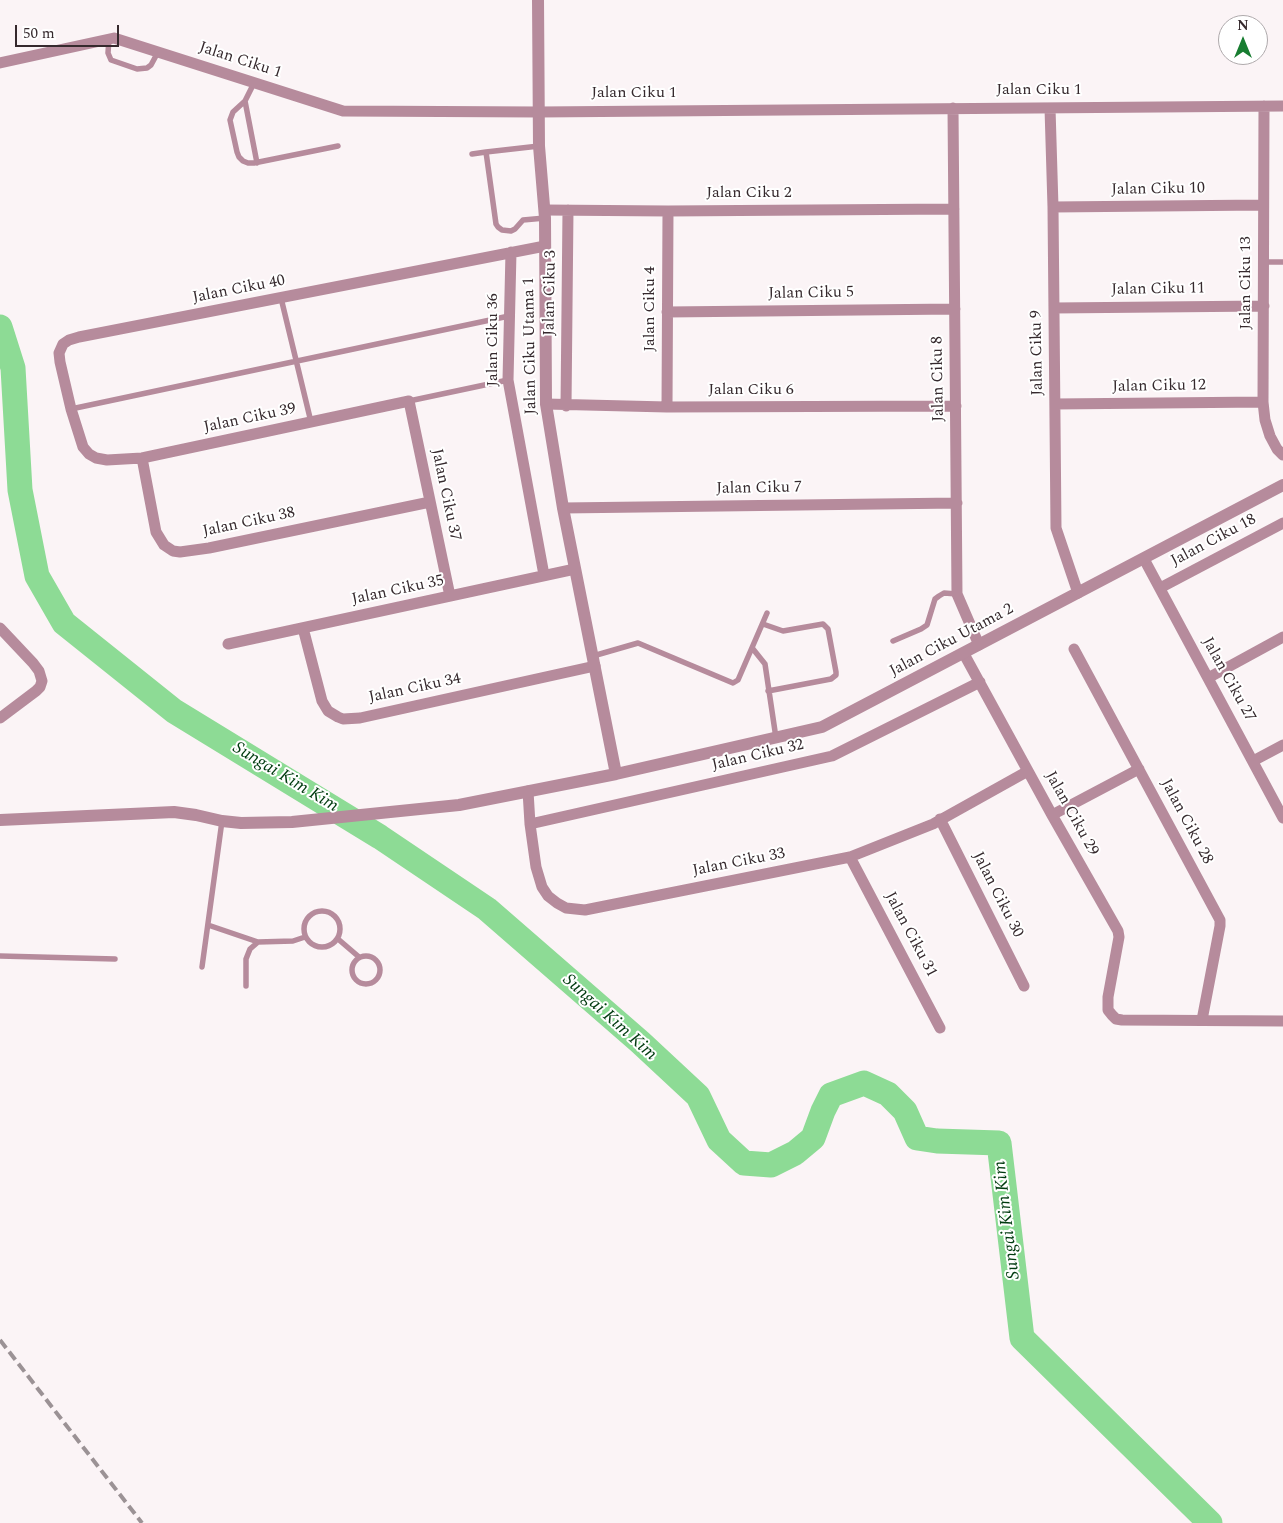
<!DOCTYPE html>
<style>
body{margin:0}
#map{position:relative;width:1283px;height:1523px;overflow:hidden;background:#fbf4f6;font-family:Spectral,serif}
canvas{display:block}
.north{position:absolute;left:1218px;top:15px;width:50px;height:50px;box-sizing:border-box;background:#fff;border:1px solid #aea9ab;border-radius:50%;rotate:0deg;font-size:14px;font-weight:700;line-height:20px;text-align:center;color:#35292d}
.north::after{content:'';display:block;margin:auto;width:18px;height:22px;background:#187d31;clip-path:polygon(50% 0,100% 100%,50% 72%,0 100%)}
.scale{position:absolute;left:15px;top:25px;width:104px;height:22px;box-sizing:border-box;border:2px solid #35292d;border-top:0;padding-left:6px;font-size:15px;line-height:18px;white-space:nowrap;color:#35292d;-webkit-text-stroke:4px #fff;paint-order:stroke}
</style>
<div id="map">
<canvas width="1283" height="1523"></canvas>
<div class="north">N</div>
<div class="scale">50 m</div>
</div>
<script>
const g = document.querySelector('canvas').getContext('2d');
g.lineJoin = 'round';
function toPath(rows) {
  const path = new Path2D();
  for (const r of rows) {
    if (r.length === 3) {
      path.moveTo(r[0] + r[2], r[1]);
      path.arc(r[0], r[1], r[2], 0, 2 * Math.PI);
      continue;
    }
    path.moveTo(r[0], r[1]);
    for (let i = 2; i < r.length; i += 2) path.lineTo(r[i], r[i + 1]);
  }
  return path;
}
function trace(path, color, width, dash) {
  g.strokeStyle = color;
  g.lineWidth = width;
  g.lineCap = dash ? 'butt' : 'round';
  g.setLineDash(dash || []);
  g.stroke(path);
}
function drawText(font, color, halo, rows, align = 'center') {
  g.font = font + ' Spectral,serif';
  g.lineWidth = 4;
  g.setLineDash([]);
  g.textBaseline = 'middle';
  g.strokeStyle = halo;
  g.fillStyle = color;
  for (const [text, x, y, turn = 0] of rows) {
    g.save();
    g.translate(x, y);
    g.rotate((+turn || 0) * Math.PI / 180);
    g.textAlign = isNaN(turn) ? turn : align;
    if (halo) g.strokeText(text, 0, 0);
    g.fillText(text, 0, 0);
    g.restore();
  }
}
const river = toPath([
 [0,327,13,368,20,490,37,576,64,623,174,711,380,837,487,909,640,1042,698,1096,719,1140,744,1163,771,1165,795,1153,813,1138,823,1111,831,1095,864,1083,888,1094,905,1111,917,1138,937,1141,999,1143,1022,1338,1210,1523]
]);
const service = toPath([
 [109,38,108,53,111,60,137,69,147,68,151,65,158,52],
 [254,83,245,101,257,163],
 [245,101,233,112,230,120,237,152,239,157,243,161,248,163,254,163,338,146],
 [539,146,486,152,496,224,498,227,502,230,511,231,515,229,523,220,545,218],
 [472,154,486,152],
 [1264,262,1283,262],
 [281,298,311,422],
 [409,401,508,380],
 [71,409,509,316],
 [763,624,783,631,823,624,828,629,836,672,836,675,831,679,768,691],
 [893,641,921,629,927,625,935,599,939,596,944,593,957,594],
 [753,649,765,664,776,738],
 [593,656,638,643,733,683,738,680,767,613],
 [322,929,18],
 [208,925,258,942,250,949,246,959,246,986],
 [338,939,359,957],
 [258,942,293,941,305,937],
 [366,970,14],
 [0,956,115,959],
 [202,967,222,821]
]);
const minor = toPath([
 [0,63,114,38,343,111,539,112,1283,106],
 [1264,106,1263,402,1265,420,1270,436,1277,449,1283,455],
 [953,108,957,594,979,645],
 [1050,108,1053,207,1056,528,1078,593],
 [1053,207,1263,205],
 [545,210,668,211,954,209],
 [511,252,508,380,544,575],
 [1054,308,1264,306],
 [667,312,955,309],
 [546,404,667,407,956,406],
 [1055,404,1263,402],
 [566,406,568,210],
 [667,407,668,211],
 [142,458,156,532,164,545,173,551,180,552,209,548,430,502],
 [563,508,957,503],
 [1144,559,1283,818],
 [1160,588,1283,523],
 [450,596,409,401,142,458,107,460,96,458,89,454,83,447,71,409,60,362,59,353,63,344,69,340,79,337,545,246],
 [0,628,33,663,39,671,42,681,40,687,36,691,0,718],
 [303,628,322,701,328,711,338,717,343,719,360,718,595,666],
 [228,644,575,569],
 [1074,649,1220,920,1220,926,1202,1020],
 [964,654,1052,815,1118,931,1119,937,1108,997,1108,1010,1112,1015,1116,1019,1122,1020,1283,1021],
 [1208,678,1283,637],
 [1253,761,1283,745],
 [528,791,530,824,536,867,542,887,548,896,557,903,566,908,585,910,850,857,933,824,1028,771],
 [1052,815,1139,769],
 [940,819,1024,986],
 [530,824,832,756,980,682],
 [850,857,940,1028]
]);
const tertiary = toPath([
 [538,0,539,146,545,218,546,404,563,508,616,774],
 [0,820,174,812,196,815,222,821,241,823,292,822,459,805,616,774,822,727,1283,485]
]);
const rail = toPath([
 [0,1340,142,1523]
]);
const streetNames = [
 ["Jalan Ciku 1",240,61,18],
 ["Jalan Ciku 1",1039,91],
 ["Jalan Ciku 1",634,94],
 ["Jalan Ciku 10",1158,190,-1],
 ["Jalan Ciku 2",749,194],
 ["Jalan Ciku 13",1247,283,-90],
 ["Jalan Ciku 40",239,290,-11],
 ["Jalan Ciku 11",1158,290,-1],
 ["Jalan Ciku 3",551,293,-89],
 ["Jalan Ciku 5",811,294,-1],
 ["Jalan Ciku 4",651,309,-90],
 ["Jalan Ciku 36",494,340,-90],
 ["Jalan Ciku Utama 1",531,346,-91],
 ["Jalan Ciku 9",1038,353,-91],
 ["Jalan Ciku 8",939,379,-91],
 ["Jalan Ciku 12",1159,387,-1],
 ["Jalan Ciku 6",751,391],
 ["Jalan Ciku 39",250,419,-12],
 ["Jalan Ciku 7",759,489,-1],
 ["Jalan Ciku 37",445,495,78],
 ["Jalan Ciku 38",249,523,-12],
 ["Jalan Ciku 18",1214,541,-28],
 ["Jalan Ciku 35",398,591,-12],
 ["Jalan Ciku Utama 2",952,641,-28],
 ["Jalan Ciku 27",1228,680,61],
 ["Jalan Ciku 34",415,689,-12],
 ["Jalan Ciku 32",758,756,-13],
 ["Jalan Ciku 29",1071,814,61],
 ["Jalan Ciku 28",1186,822,62],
 ["Jalan Ciku 33",739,863,-11],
 ["Jalan Ciku 30",997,895,63],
 ["Jalan Ciku 31",910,935,62]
];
const waterNames = [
 ["Sungai Kim Kim",285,778,31],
 ["Sungai Kim Kim",609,1018,42],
 ["Sungai Kim Kim",1008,1220,-97]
];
trace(river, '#8ddb95', 25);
trace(service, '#b68b9c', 5.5);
trace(minor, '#b68b9c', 11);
trace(tertiary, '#b68b9c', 12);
trace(rail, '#9b9295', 4, [10, 5]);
drawText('16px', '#35292d', '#fff', streetNames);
drawText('italic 18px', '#003b0f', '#fff', waterNames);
</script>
